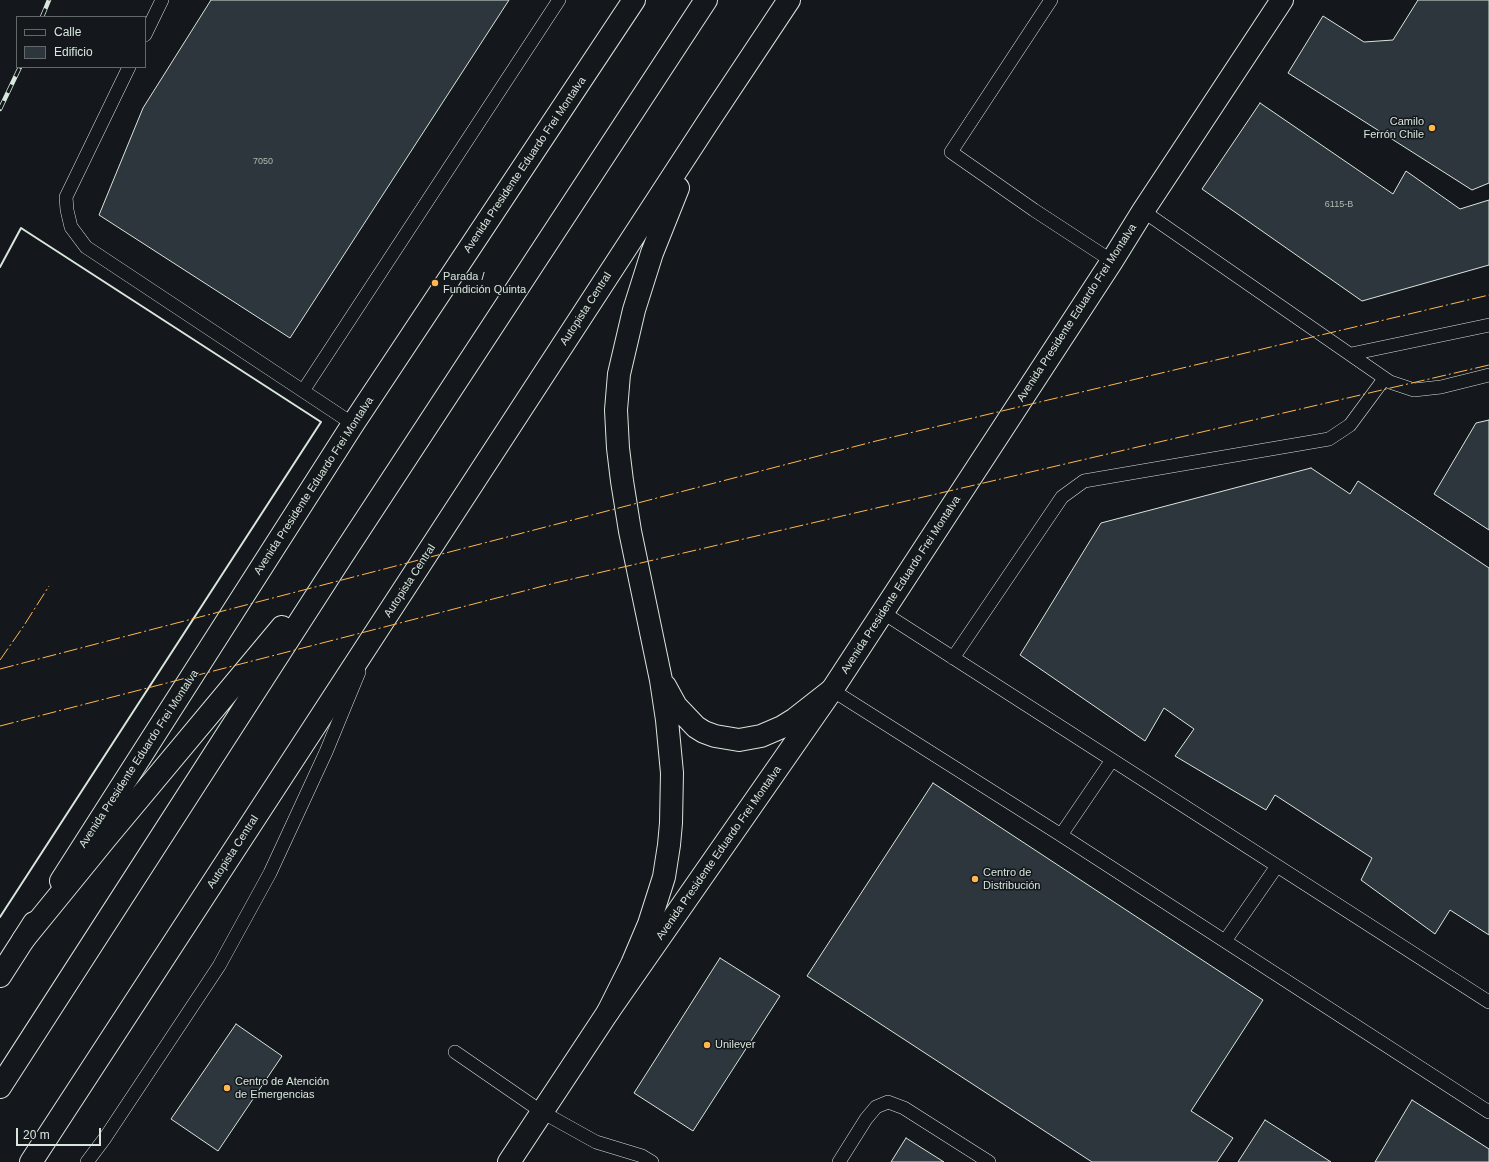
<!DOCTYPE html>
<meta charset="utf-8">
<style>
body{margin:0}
#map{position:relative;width:1489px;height:1162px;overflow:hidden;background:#14181c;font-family:Helvetica,sans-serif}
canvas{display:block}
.legend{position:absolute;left:16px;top:16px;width:130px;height:52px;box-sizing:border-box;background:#14181c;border:1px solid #626a69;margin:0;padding:5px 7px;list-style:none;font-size:12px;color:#d8e6dc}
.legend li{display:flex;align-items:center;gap:8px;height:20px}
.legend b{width:20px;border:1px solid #626a69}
.scale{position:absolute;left:16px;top:1128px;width:85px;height:18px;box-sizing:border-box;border:2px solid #d8e6dc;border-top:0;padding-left:5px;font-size:12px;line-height:14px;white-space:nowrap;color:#d8e6dc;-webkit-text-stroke:3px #14181c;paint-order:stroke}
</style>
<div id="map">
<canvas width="1489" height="1162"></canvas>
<ul class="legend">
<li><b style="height:5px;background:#14181c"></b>Calle</li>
<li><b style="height:11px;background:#2c363c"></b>Edificio</li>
</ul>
<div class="scale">20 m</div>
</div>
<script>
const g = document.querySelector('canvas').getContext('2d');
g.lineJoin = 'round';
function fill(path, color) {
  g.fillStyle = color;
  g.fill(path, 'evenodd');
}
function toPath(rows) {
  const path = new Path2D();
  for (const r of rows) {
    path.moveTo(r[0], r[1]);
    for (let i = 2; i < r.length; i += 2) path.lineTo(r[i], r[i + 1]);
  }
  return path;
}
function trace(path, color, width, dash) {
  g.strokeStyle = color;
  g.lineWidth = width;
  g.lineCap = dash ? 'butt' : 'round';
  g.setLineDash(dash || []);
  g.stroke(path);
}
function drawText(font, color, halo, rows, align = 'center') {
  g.font = font + ' Helvetica,sans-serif';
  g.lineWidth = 3;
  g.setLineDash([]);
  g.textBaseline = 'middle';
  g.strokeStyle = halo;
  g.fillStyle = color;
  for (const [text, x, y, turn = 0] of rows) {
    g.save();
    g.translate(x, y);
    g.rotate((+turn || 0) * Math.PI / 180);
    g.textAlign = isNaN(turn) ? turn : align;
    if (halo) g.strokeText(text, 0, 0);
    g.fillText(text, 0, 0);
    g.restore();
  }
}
const building = toPath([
 [211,0,509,0,290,338,99,215,143,108,211,0],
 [1418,0,1489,0,1489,183,1472,190,1288,73,1323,16,1364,42,1393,40,1418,0],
 [1260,103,1393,194,1406,171,1460,209,1489,200,1489,265,1362,301,1202,189,1260,103],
 [1489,420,1489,530,1434,494,1476,423,1489,420],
 [1311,468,1350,494,1358,481,1489,568,1489,935,1450,910,1435,934,1361,880,1372,858,1275,795,1266,810,1175,756,1194,729,1164,708,1145,741,1020,655,1101,523,1311,468],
 [933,783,1263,1000,1191,1111,1233,1138,1217,1162,1092,1162,807,976,933,783],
 [720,958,780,996,693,1131,634,1093,720,958],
 [236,1024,282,1056,218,1151,171,1119,236,1024],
 [1412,1100,1489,1149,1489,1162,1375,1162,1412,1100],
 [1265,1120,1331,1162,1238,1162,1265,1120],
 [906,1138,944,1162,891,1162,906,1138]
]);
const lane = toPath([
 [1051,0,951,152,1034,210,1112,261],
 [145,35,162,0],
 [129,67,66,197,67,210,71,227,86,247,353,424],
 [1143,211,1390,382,1414,390,1441,387,1489,375],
 [1351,354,1489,325],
 [303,391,559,0],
 [882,612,1489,1002],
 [953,658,1062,497,1084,481,1329,439,1350,425,1384,379],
 [832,690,1061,835,1489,1112],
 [1061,835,1112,760],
 [1225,941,1277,866],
 [455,1052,542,1112,596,1142,642,1156,652,1162],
 [87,1162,105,1138,219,966,270,873,326,752,359,672],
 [839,1162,866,1119,876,1107,888,1102,904,1108,989,1162]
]);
const secondary = toPath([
 [61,881,353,424,634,0],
 [0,976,34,923],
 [509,1162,608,1012,832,690,1112,261,1143,211,1282,0]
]);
const highway = toPath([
 [665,686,676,706,696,727,704,732,715,736,739,740,761,736,782,727,795,719,832,690],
 [23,940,106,838,282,627],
 [608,1012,632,964,649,924,664,877,669,845,671,823,672,773,667,720,661,680,630,531,622,481,618,448,616,410,619,374,634,310,652,253,678,188],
 [0,1087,342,556,706,0],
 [31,1162,708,122,789,0]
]);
const rail = toPath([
 [42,17,49,0],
 [0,109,20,67]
]);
const wall = toPath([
 [0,267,21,228,321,422,0,917]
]);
const power = toPath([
 [0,660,23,627,49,586],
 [0,669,876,441,1489,295],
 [0,726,555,583,1489,365]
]);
const markers = [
 [1432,128,4,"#ffb74d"],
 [435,283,4,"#ffb74d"],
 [975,879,4,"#ffb74d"],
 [707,1045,4,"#ffb74d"],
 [227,1088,4,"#ffb74d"]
];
const numberNames = [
 ["7050",263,162],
 ["6115-B",1339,205]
];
const poiNames = [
 ["Camilo",1424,122,"right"],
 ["Ferrón Chile",1424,135,"right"],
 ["Parada /",443,277],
 ["Fundición Quinta",443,290],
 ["Centro de",983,873],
 ["Distribución",983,886],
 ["Unilever",715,1045],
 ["Centro de Atención",235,1082],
 ["de Emergencias",235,1095]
];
const streetNames = [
 ["Avenida Presidente Eduardo Frei Montalva",525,165,-56],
 ["Autopista Central",586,309,-57],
 ["Avenida Presidente Eduardo Frei Montalva",1077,313,-57],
 ["Avenida Presidente Eduardo Frei Montalva",314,486,-57],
 ["Autopista Central",410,581,-57],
 ["Avenida Presidente Eduardo Frei Montalva",901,585,-57],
 ["Avenida Presidente Eduardo Frei Montalva",139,759,-57],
 ["Autopista Central",233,852,-57],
 ["Avenida Presidente Eduardo Frei Montalva",719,853,-55]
];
fill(building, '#2c363c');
trace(building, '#d8e6dc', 1);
trace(lane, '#d8e6dc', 14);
trace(secondary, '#d8e6dc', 24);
trace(highway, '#d8e6dc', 24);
trace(lane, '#14181c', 13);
trace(secondary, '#14181c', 22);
trace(highway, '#14181c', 22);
trace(rail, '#d8e6dc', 4.5);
trace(rail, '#14181c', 3, [9]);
trace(wall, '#d8e6dc', 2);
trace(power, '#ffb74d', 1, [14, 3, 2, 3]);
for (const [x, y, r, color] of markers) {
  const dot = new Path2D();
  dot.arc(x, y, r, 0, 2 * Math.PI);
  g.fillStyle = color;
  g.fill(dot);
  trace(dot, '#14181c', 1.5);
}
drawText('9px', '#adbab4', null, numberNames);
drawText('11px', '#d8e6dc', '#14181c', poiNames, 'left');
drawText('11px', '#d8e6dc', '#14181c', streetNames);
</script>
